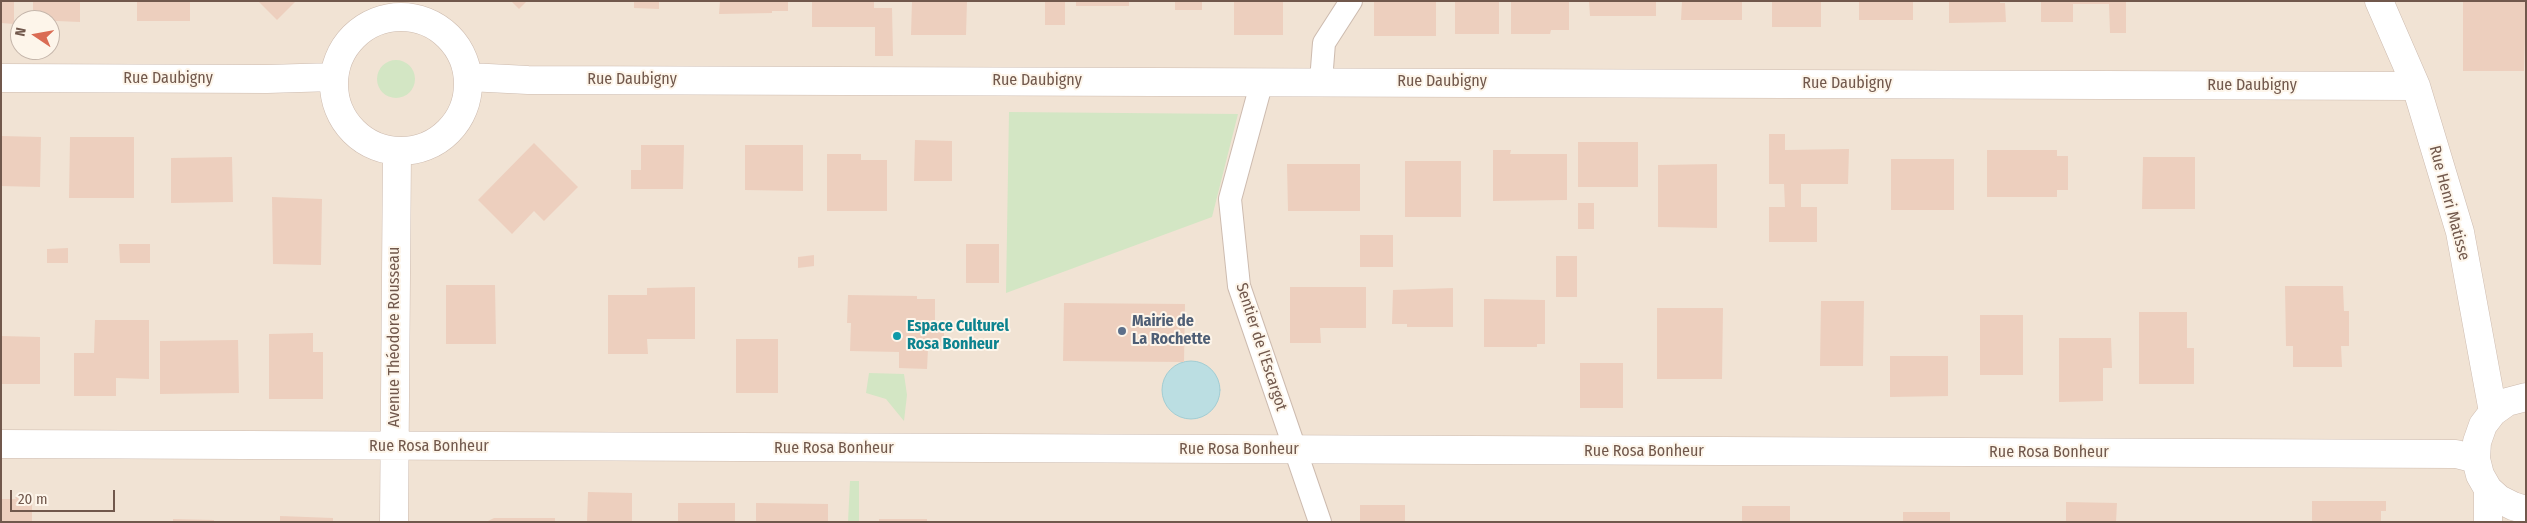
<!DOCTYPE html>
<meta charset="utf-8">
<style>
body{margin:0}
#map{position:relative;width:2527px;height:523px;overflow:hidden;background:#faf1e5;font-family:"Fira Sans Condensed",sans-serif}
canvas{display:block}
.frame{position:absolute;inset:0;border:2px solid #71584c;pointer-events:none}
.north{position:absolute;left:10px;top:10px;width:50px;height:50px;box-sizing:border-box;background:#fdf5ea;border:1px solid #c5b6ab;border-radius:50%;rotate:282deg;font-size:14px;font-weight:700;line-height:20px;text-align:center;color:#71584c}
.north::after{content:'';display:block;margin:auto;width:18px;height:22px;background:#da6c54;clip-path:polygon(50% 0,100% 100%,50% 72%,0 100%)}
.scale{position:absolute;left:10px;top:490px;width:105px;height:22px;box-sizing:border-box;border:2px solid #71584c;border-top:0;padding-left:6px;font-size:15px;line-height:18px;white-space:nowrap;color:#71584c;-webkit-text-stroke:4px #fdf5ea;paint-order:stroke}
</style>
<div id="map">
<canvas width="2527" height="523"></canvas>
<div class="frame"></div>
<div class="north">N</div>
<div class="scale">20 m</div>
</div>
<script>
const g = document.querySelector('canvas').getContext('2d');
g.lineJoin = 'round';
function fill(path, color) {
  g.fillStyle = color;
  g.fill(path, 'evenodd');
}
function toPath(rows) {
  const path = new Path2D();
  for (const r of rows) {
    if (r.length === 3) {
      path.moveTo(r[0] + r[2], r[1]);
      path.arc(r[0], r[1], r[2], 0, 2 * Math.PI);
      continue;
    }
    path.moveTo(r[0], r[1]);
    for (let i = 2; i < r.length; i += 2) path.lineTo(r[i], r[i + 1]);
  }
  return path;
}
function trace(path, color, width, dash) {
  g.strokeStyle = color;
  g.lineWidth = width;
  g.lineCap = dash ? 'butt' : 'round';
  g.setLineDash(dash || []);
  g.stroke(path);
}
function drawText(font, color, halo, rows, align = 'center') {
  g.font = font + ' "Fira Sans Condensed",sans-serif';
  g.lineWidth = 4;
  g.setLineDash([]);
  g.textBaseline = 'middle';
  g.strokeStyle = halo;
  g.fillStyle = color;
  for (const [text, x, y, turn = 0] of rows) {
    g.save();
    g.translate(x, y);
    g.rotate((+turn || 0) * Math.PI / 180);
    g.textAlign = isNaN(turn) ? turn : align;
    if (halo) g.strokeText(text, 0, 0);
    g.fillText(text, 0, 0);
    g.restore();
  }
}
const residential = toPath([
 [1,1,2526,1,2526,522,1,522],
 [20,20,50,20,50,50,20,50]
]);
const green = toPath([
 [396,79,19],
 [1009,112,1238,114,1212,217,1006,293],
 [869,373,904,374,907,395,904,421,886,399,866,393],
 [850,481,859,481,859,522,848,522]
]);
const water = toPath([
 [1191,390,29]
]);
const building = toPath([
 [1,1,14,1,14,24,1,23],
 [33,1,80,1,80,22,33,20],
 [137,1,190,1,190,21,137,21],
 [258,1,296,1,277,20],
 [511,1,527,1,519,9],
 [634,1,659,1,659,9,634,8],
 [720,1,788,1,788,11,772,11,772,13,719,14],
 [812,1,874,1,874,8,892,8,893,56,875,56,875,27,812,27],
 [912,1,967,1,966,35,911,35],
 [1045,1,1065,1,1065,25,1045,25],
 [1076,1,1129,1,1129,6,1076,6],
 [1175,1,1202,1,1202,10,1175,10],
 [1234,1,1283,1,1283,35,1234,35],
 [1436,1,1436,36,1374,36,1374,2],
 [1455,1,1499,1,1499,34,1455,34],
 [1511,1,1569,1,1569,30,1551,30,1550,34,1511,34],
 [1589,1,1656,1,1656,16,1590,16],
 [1682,1,1742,1,1742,20,1681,20],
 [1772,1,1821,1,1821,27,1772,27],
 [1859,1,1913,1,1913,20,1859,20],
 [1949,1,2000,1,2000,3,2005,3,2006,22,1949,23],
 [2041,1,2126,1,2126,33,2110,33,2109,4,2073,4,2073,22,2041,22],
 [2463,1,2526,1,2524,71,2463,71],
 [1769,134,1785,134,1785,150,1849,149,1848,184,1801,184,1801,207,1817,207,1817,242,1769,242,1769,207,1785,207,1784,184,1769,184],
 [1,136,41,137,40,187,1,186],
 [70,137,134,137,134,198,69,198],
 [915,140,952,141,952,181,914,181],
 [1578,142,1638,142,1638,187,1578,187],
 [534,143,578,187,544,221,534,211,512,234,478,200],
 [641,145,684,145,683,189,631,189,631,170,641,170],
 [745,145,803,145,803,191,745,190],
 [1493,150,1511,150,1510,154,1567,154,1567,200,1493,201],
 [1987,150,2057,150,2057,156,2068,156,2068,190,2057,190,2057,197,1987,197],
 [827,154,861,154,861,160,887,160,887,211,827,211],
 [232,157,233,202,171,203,171,158],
 [2143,157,2195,157,2195,209,2142,209],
 [1891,159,1954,159,1954,210,1891,210],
 [1405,161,1461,161,1461,217,1405,217],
 [1287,164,1360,164,1360,211,1288,211],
 [1717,164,1717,228,1658,227,1658,165],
 [272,197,322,199,321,265,273,264],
 [1578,203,1594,203,1594,229,1578,229],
 [1360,235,1393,235,1393,267,1360,267],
 [119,244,150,244,150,263,120,263],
 [966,244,999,244,999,283,966,283],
 [68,248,68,263,47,263,47,249],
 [814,255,814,266,798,268,798,257],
 [1556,256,1577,256,1577,297,1556,297],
 [446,285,495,285,496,344,446,344],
 [2285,286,2343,286,2344,311,2349,311,2349,346,2341,346,2342,367,2293,367,2293,346,2286,346],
 [695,287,695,339,647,339,648,354,608,354,608,295,647,295,647,288],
 [1290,287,1366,287,1366,328,1320,328,1321,343,1290,343],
 [1453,288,1453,327,1407,327,1407,324,1392,324,1393,290],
 [848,295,917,296,917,299,935,299,935,323,944,323,944,350,928,349,927,369,899,368,899,352,850,351,851,323,847,323],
 [1484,299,1545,300,1545,344,1537,344,1537,347,1484,347],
 [1821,301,1864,301,1863,366,1820,366],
 [1064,303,1185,304,1184,362,1063,361],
 [1657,308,1723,308,1722,379,1657,379],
 [2139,312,2187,312,2187,348,2194,348,2194,384,2139,384],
 [1980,315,2023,315,2023,375,1980,375],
 [95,320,149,320,149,379,116,378,116,396,74,396,74,353,94,353],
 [313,333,313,352,323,352,323,399,269,399,269,334],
 [1,336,40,337,40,384,1,384],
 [2059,338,2111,338,2112,368,2103,368,2103,401,2059,402],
 [736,339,778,339,778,393,736,393],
 [238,340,239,393,160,394,160,341],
 [1890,356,1948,356,1948,396,1890,397],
 [1580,363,1623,363,1623,408,1580,408],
 [588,492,632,493,632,522,587,522],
 [15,497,32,497,32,521,1,522,1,499,16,499],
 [2312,501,2386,501,2386,511,2381,511,2381,522,2312,522],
 [2066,502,2117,503,2116,522,2066,522],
 [678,503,735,503,735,522,678,522],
 [756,503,828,504,828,522,756,522],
 [1360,505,1405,505,1405,522,1360,522],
 [1742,506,1790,506,1790,522,1742,522],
 [1903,512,1950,512,1950,522,1903,522],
 [280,516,333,518,333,522,280,522],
 [494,518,555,518,555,522,486,522],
 [173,519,214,520,214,522,173,522],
 [879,519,927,519,927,522,879,522]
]);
const pedestrian = toPath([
 [1262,81,1230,199,1239,286,1320,522],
 [1321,81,1324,43,1351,1]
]);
const minor = toPath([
 [2379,1,2416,86,2460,232,2493,412],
 [401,84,67],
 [468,77,528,80,2416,86],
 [1,78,267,79,334,77],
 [2526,397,2507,402,2493,412,2483,425,2477,442,2476,459,2480,475,2488,489,2499,499,2513,506,2526,510],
 [1,444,2456,454,2476,459],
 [394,522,397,152],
 [2488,522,2488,489]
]);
const markers = [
 [1122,331,5,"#5c6f8a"],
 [897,336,5,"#0f9aa8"]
];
const streetNames = [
 ["Rue Daubigny",168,79],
 ["Rue Daubigny",632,80],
 ["Rue Daubigny",1037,81],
 ["Rue Daubigny",1442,82],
 ["Rue Daubigny",1847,84],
 ["Rue Daubigny",2252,86],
 ["Rue Henri Matisse",2449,203,75],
 ["Avenue Théodore Rousseau",395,337,-90],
 ["Sentier de l'Escargot",1261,347,72],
 ["Rue Rosa Bonheur",429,447],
 ["Rue Rosa Bonheur",834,449],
 ["Rue Rosa Bonheur",1239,450],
 ["Rue Rosa Bonheur",1644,452],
 ["Rue Rosa Bonheur",2049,453]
];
const serviceNames = [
 ["Mairie de",1132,322],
 ["La Rochette",1132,340]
];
const cultureNames = [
 ["Espace Culturel",907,327],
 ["Rosa Bonheur",907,345]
];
fill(residential, '#f1e3d4');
fill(green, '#d3e6c4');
fill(water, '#bbdee2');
trace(water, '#a2cdd3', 1);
fill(building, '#edcfbe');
trace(pedestrian, '#cdbbaf', 24);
trace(minor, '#cdbbaf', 29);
trace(pedestrian, '#fff', 22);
trace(minor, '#fff', 28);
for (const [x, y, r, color] of markers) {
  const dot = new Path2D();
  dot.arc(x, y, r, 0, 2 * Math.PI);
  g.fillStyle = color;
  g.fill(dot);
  trace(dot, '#fdf5ea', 2);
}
drawText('16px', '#71584c', '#fdf5ea', streetNames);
drawText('bold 16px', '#4e5e75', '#fdf5ea', serviceNames, 'left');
drawText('bold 16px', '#0d838f', '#fdf5ea', cultureNames, 'left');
</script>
